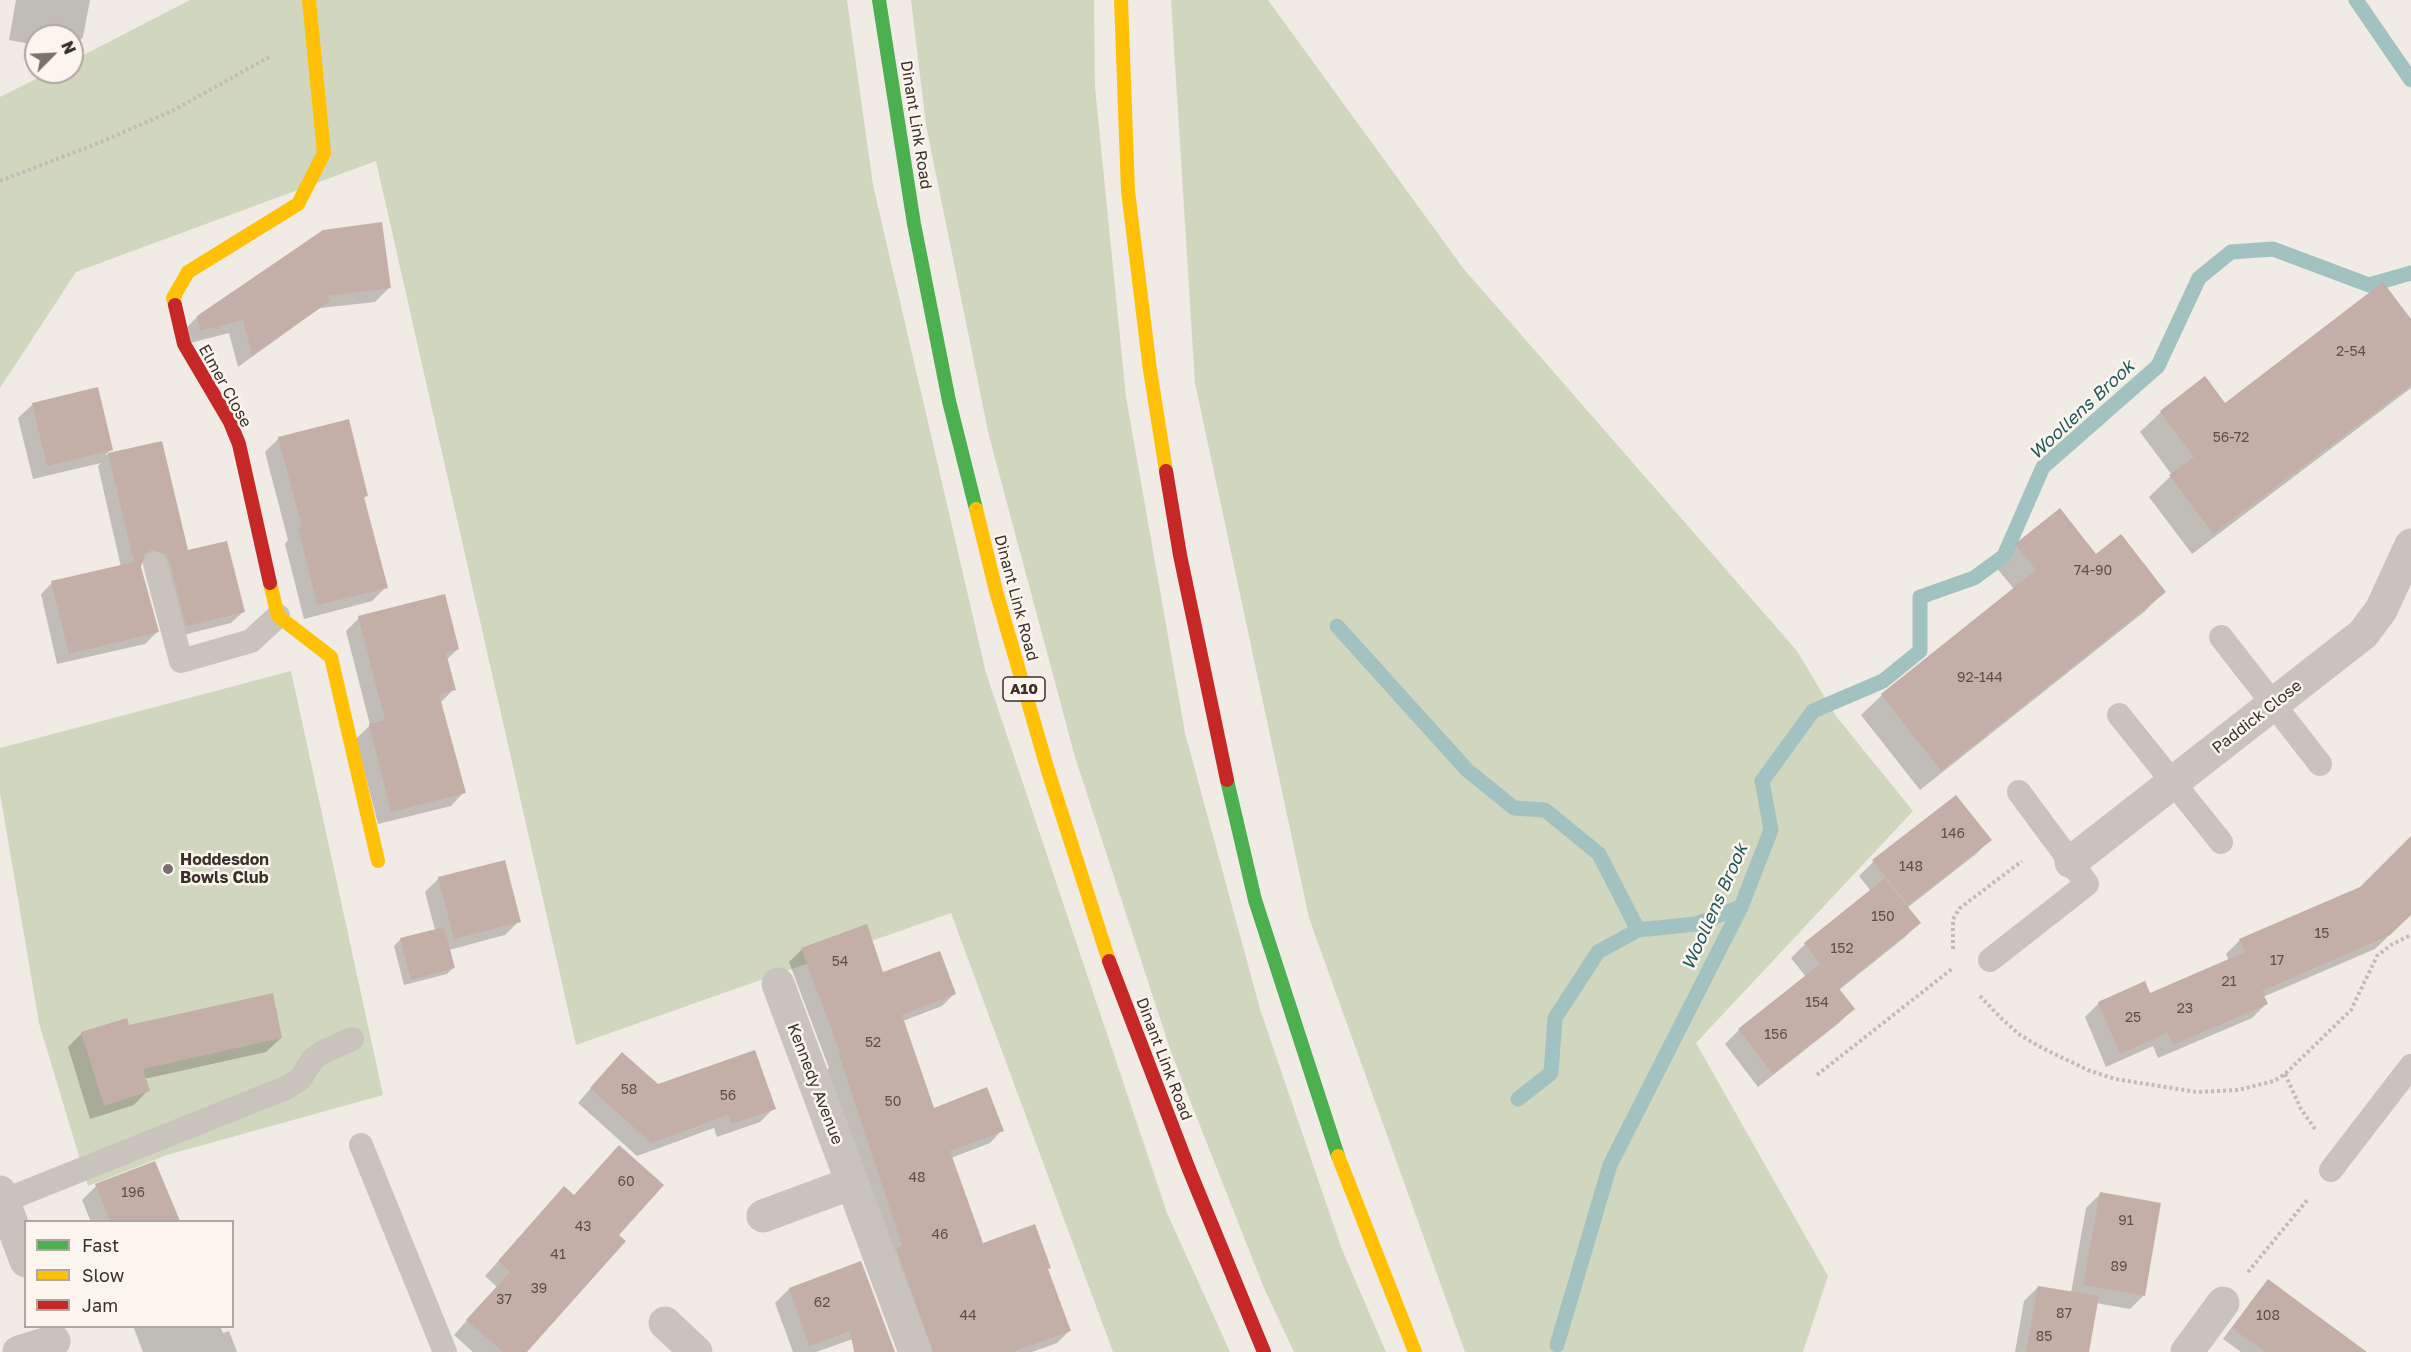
<!DOCTYPE html>
<style>
body{margin:0}
#map{position:relative;width:2411px;height:1352px;overflow:hidden;background:#f0ebe5;font-family:"Golos Text",sans-serif}
canvas{display:block}
.legend{position:absolute;left:24px;top:1220px;width:210px;height:108px;box-sizing:border-box;background:#fbf5ee;border:2px solid #aea6a0;margin:0;padding:8px 10px;list-style:none;font-size:18px;color:#3b302b}
.legend li{display:flex;align-items:center;gap:12px;height:30px}
.legend b{width:30px;border:2px solid #aea6a0}
.north{position:absolute;left:24px;top:24px;width:60px;height:60px;box-sizing:border-box;background:#fbf5ee;border:2px solid #aea6a0;border-radius:50%;rotate:66deg;font-size:16px;font-weight:700;line-height:24px;text-align:center;color:#3b302b}
.north::after{content:'';display:block;margin:auto;width:21px;height:27px;background:#7a716c;clip-path:polygon(50% 0,100% 100%,50% 72%,0 100%)}
</style>
<div id="map">
<canvas width="2411" height="1352"></canvas>
<ul class="legend">
<li><b style="height:8px;background:#4caf50"></b>Fast</li>
<li><b style="height:8px;background:#ffc107"></b>Slow</li>
<li><b style="height:8px;background:#c62828"></b>Jam</li>
</ul>
<div class="north">N</div>
</div>
<script>
const g = document.querySelector('canvas').getContext('2d');
g.lineJoin = 'round';
function fill(path, color) {
  g.fillStyle = color;
  g.fill(path, 'evenodd');
}
function toPath(rows) {
  const path = new Path2D();
  for (const r of rows) {
    path.moveTo(r[0], r[1]);
    for (let i = 2; i < r.length; i += 2) path.lineTo(r[i], r[i + 1]);
  }
  return path;
}
function trace(path, color, width, dash) {
  g.strokeStyle = color;
  g.lineWidth = width;
  g.lineCap = dash ? 'butt' : 'round';
  g.setLineDash(dash || []);
  g.stroke(path);
}
function drawText(font, color, halo, rows, align = 'center') {
  g.font = font + ' "Golos Text",sans-serif';
  g.lineWidth = 5;
  g.setLineDash([]);
  g.textBaseline = 'middle';
  g.strokeStyle = halo;
  g.fillStyle = color;
  for (const [text, x, y, turn = 0] of rows) {
    g.save();
    g.translate(x, y);
    g.rotate((+turn || 0) * Math.PI / 180);
    g.textAlign = isNaN(turn) ? turn : align;
    if (halo) g.strokeText(text, 0, 0);
    g.fillText(text, 0, 0);
    g.restore();
  }
}
const green = toPath([
 [190,0,847,0,873,185,986,673,1167,1213,1230,1352,1113,1352,951,913,576,1045,376,161,76,272,0,388,0,97,50,72,72,72,72,61],
 [911,0,1094,0,1095,87,1126,397,1185,733,1260,1009,1341,1247,1386,1352,1294,1352,1264,1288,1171,1052,1075,757,989,436,926,125],
 [1171,0,1268,0,1463,268,1797,651,1836,716,1913,811,1696,1043,1828,1276,1803,1352,1465,1352,1309,918,1195,383],
 [291,671,383,1095,167,1155,88,1186,39,1023,0,793,0,748]
]);
const shadow = toPath([
 [16,0,90,0,83,37,72,48,72,36,36,36,36,45,9,40],
 [324,231,389,288,375,302,320,308,238,367,229,333,186,344,183,331,197,317],
 [2411,321,2411,388,2192,554,2149,497,2172,475,2140,432,2161,412,2205,378,2225,405],
 [33,404,111,450,105,455,160,443,187,552,243,612,231,623,175,637,153,565,141,562,140,567,157,632,145,644,57,664,41,594,52,583,121,567,98,466,101,463,33,479,18,418],
 [279,438,367,495,363,499,386,587,372,601,304,619,285,544,288,540,265,452],
 [2060,510,2095,556,2164,592,2144,612,1920,790,1861,715,1882,695,2014,589,1995,566,2016,546],
 [359,618,458,649,446,660,454,689,440,703,464,792,451,806,378,824,356,739,370,725,346,631],
 [1956,797,1990,840,1976,854,1907,908,1919,923,1905,937,1839,990,1853,1009,1839,1023,1758,1087,1725,1044,1739,1030,1806,977,1791,958,1805,944,1871,891,1859,876,1873,862],
 [2411,839,2411,914,2375,949,2263,997,2266,1004,2252,1018,2158,1058,2153,1046,2106,1067,2085,1017,2099,1003,2149,995,2229,961,2226,954,2240,940,2360,888],
 [439,878,519,921,505,935,449,950,453,968,447,974,404,985,394,946,401,939,435,930,425,892],
 [802,949,954,994,942,1006,903,1021,933,1110,1002,1130,990,1143,951,1158,982,1244,1046,1270,1069,1331,1057,1343,1032,1352,925,1352,827,1069,829,1068,789,962],
 [128,1027,281,1038,266,1052,144,1079,148,1090,134,1105,90,1119,68,1047,82,1033],
 [608,1068,658,1086,774,1108,760,1122,717,1137,714,1128,637,1156,578,1103],
 [154,1162,178,1222,91,1222,82,1200,96,1186],
 [2100,1194,2144,1295,2130,1309,2096,1303,2088,1352,2015,1352,2024,1301,2038,1287,2071,1293,2086,1208],
 [551,1202,617,1235,525,1352,473,1352,454,1335,497,1287,485,1276],
 [860,1263,867,1334,816,1352,793,1352,775,1303,789,1289],
 [2268,1281,2364,1352,2241,1352,2223,1339,2258,1292],
 [133,1326,220,1326,223,1333,229,1331,237,1352,143,1352]
]);
const stream = toPath([
 [2356,0,2411,80],
 [1337,626,1467,770,1514,808,1545,810,1599,854,1638,930],
 [1518,1099,1551,1073,1555,1018,1598,952,1638,930,1696,924,1741,907],
 [1557,1345,1610,1165,1741,907,1771,830,1762,781,1813,711,1883,681,1920,651,1920,597,1974,578,2004,556,2043,467,2158,366,2199,278,2231,252,2273,249,2369,285,2411,273]
]);
const building = toPath([
 [382,222,391,288,328,296,330,301,252,355,243,320,200,331,197,316,323,230],
 [2383,282,2411,319,2411,385,2213,534,2169,475,2194,457,2160,411,2205,376,2225,403],
 [98,387,113,450,47,466,32,403],
 [349,419,368,496,364,497,388,588,317,605,298,528,302,527,278,437],
 [162,441,188,550,227,541,245,612,186,626,169,560,165,554,152,550,145,554,141,567,159,632,69,654,51,581,134,562,108,453],
 [2060,508,2096,554,2121,534,2166,592,1941,771,1881,694,2036,570,2015,544],
 [445,594,459,649,446,653,456,690,439,694,466,793,391,812,369,724,385,720,358,616],
 [1956,795,1992,840,1908,905,1872,860],
 [2411,836,2411,915,2390,935,2262,991,2268,1004,2173,1045,2167,1033,2120,1054,2098,1002,2145,981,2150,993,2245,952,2239,939,2360,887],
 [505,860,521,922,454,939,438,877],
 [1885,878,1921,923,1839,988,1804,943],
 [867,924,883,972,940,951,956,994,902,1015,934,1108,987,1087,1004,1131,950,1151,983,1243,1035,1224,1051,1268,1048,1269,1071,1331,1012,1352,933,1352,896,1248,902,1246,839,1055,841,1055,801,948],
 [444,927,455,968,411,980,400,938],
 [1820,964,1855,1009,1773,1074,1738,1029],
 [273,993,282,1038,143,1069,150,1091,104,1106,81,1032,127,1018,129,1025],
 [755,1050,776,1109,732,1124,728,1115,651,1143,590,1088,622,1052,658,1084],
 [619,1145,664,1185,619,1235,626,1241,527,1352,503,1352,466,1320,510,1272,498,1261,564,1186,574,1195],
 [155,1161,180,1221,110,1221,95,1184],
 [2100,1192,2161,1203,2145,1296,2083,1285],
 [861,1261,895,1352,854,1352,850,1331,809,1346,789,1288],
 [2268,1279,2303,1305,2367,1352,2265,1352,2232,1328],
 [2038,1286,2099,1296,2089,1352,2026,1352]
]);
const path = toPath([
 [0,181,96,144,172,111,271,56],
 [1953,949,1953,919,1960,908,2022,861],
 [1980,996,2001,1018,2020,1035,2042,1048,2088,1070,2115,1079,2197,1092,2238,1090,2274,1081,2285,1074,2351,1010,2377,956,2391,945,2411,935],
 [2285,1074,2301,1109,2315,1129],
 [1817,1075,1953,968],
 [2248,1272,2308,1199]
]);
const lane = toPath([
 [155,564,181,661,251,641,278,616],
 [2221,637,2320,764],
 [2119,715,2221,842],
 [1990,960,2087,884,2019,792],
 [361,1145,445,1352],
 [2331,1170,2411,1066],
 [3,1201,288,1087,300,1079,313,1059,323,1052,352,1039]
]);
const street = toPath([
 [2071,862,2363,634,2381,610,2411,545],
 [778,984,915,1352],
 [0,1192,26,1261],
 [763,1216,852,1183],
 [665,1323,696,1352],
 [19,1352,54,1341],
 [2187,1352,2223,1303]
]);
const fast = toPath([
 [879,0,914,224,949,401,976,509],
 [1227,780,1255,900,1338,1156]
]);
const slow = toPath([
 [1121,0,1128,191,1150,370,1166,471],
 [175,305,173,298,188,272,298,204,324,153,309,0],
 [976,509,996,591,1048,771,1109,961],
 [270,583,278,616,331,657,378,861],
 [1338,1156,1415,1352]
]);
const jam = toPath([
 [175,305,184,344,230,422,239,444,270,583],
 [1166,471,1180,555,1227,780],
 [1109,961,1188,1167,1264,1352]
]);
const markers = [
 [168,869,6,"#7a716c"]
];
const numberNames = [
 ["2-54",2351,352],
 ["56-72",2231,438],
 ["74-90",2093,571],
 ["92-144",1980,678],
 ["146",1953,834],
 ["148",1911,867],
 ["150",1883,917],
 ["15",2322,934],
 ["152",1842,949],
 ["17",2277,961],
 ["54",840,962],
 ["21",2229,982],
 ["154",1817,1003],
 ["23",2185,1009],
 ["25",2133,1018],
 ["156",1776,1035],
 ["52",873,1043],
 ["58",629,1090],
 ["56",728,1096],
 ["50",893,1102],
 ["48",917,1178],
 ["60",626,1182],
 ["196",133,1193],
 ["91",2126,1221],
 ["43",583,1227],
 ["46",940,1235],
 ["41",558,1255],
 ["89",2119,1267],
 ["39",539,1289],
 ["37",504,1300],
 ["62",822,1303],
 ["87",2064,1314],
 ["44",968,1316],
 ["108",2268,1316],
 ["85",2044,1337]
];
const shields = [
 [1024,689,42]
];
const shieldNames = [
 ["A10",1024,689]
];
const streetNames = [
 ["Dinant Link Road",916,125,81],
 ["Elmer Close",225,386,61],
 ["Dinant Link Road",1016,598,75],
 ["Paddick Close",2257,717,-38],
 ["Dinant Link Road",1164,1059,69],
 ["Kennedy Avenue",815,1084,69]
];
const poiNames = [
 ["Hoddesdon",180,860],
 ["Bowls Club",180,878]
];
const waterNames = [
 ["Woollens Brook",2082,410,-43],
 ["Woollens Brook",1715,907,-66]
];
fill(green, '#d1d6bf');
fill(shadow, '#0003');
trace(stream, '#a1c2c1', 15);
fill(building, '#c3afa7');
trace(path, '#c2bbb6', 4, [3, 3]);
trace(lane, '#c9c3be', 24);
trace(street, '#c9c3be', 33);
trace(fast, '#4caf50', 14);
trace(slow, '#ffc107', 14);
trace(jam, '#c62828', 14);
for (const [x, y, r, color] of markers) {
  const dot = new Path2D();
  dot.arc(x, y, r, 0, 2 * Math.PI);
  g.fillStyle = color;
  g.fill(dot);
  trace(dot, '#fbf5ee', 2);
}
drawText('14px', '#5d504a', null, numberNames);
for (const [x, y, w] of shields) {
  const box = new Path2D();
  box.roundRect(x - w / 2, y - 12, w, 24, 4.5);
  g.fillStyle = '#fbf5ee';
  g.fill(box);
  trace(box, '#3b302b', 1.5);
}
drawText('bold 15px', '#3b302b', null, shieldNames);
drawText('16px', '#3b302b', '#fbf5ee', streetNames);
drawText('bold 16px', '#3b302b', '#fbf5ee', poiNames, 'left');
drawText('italic 18px', '#1f5a5e', '#fbf5ee', waterNames);
</script>
